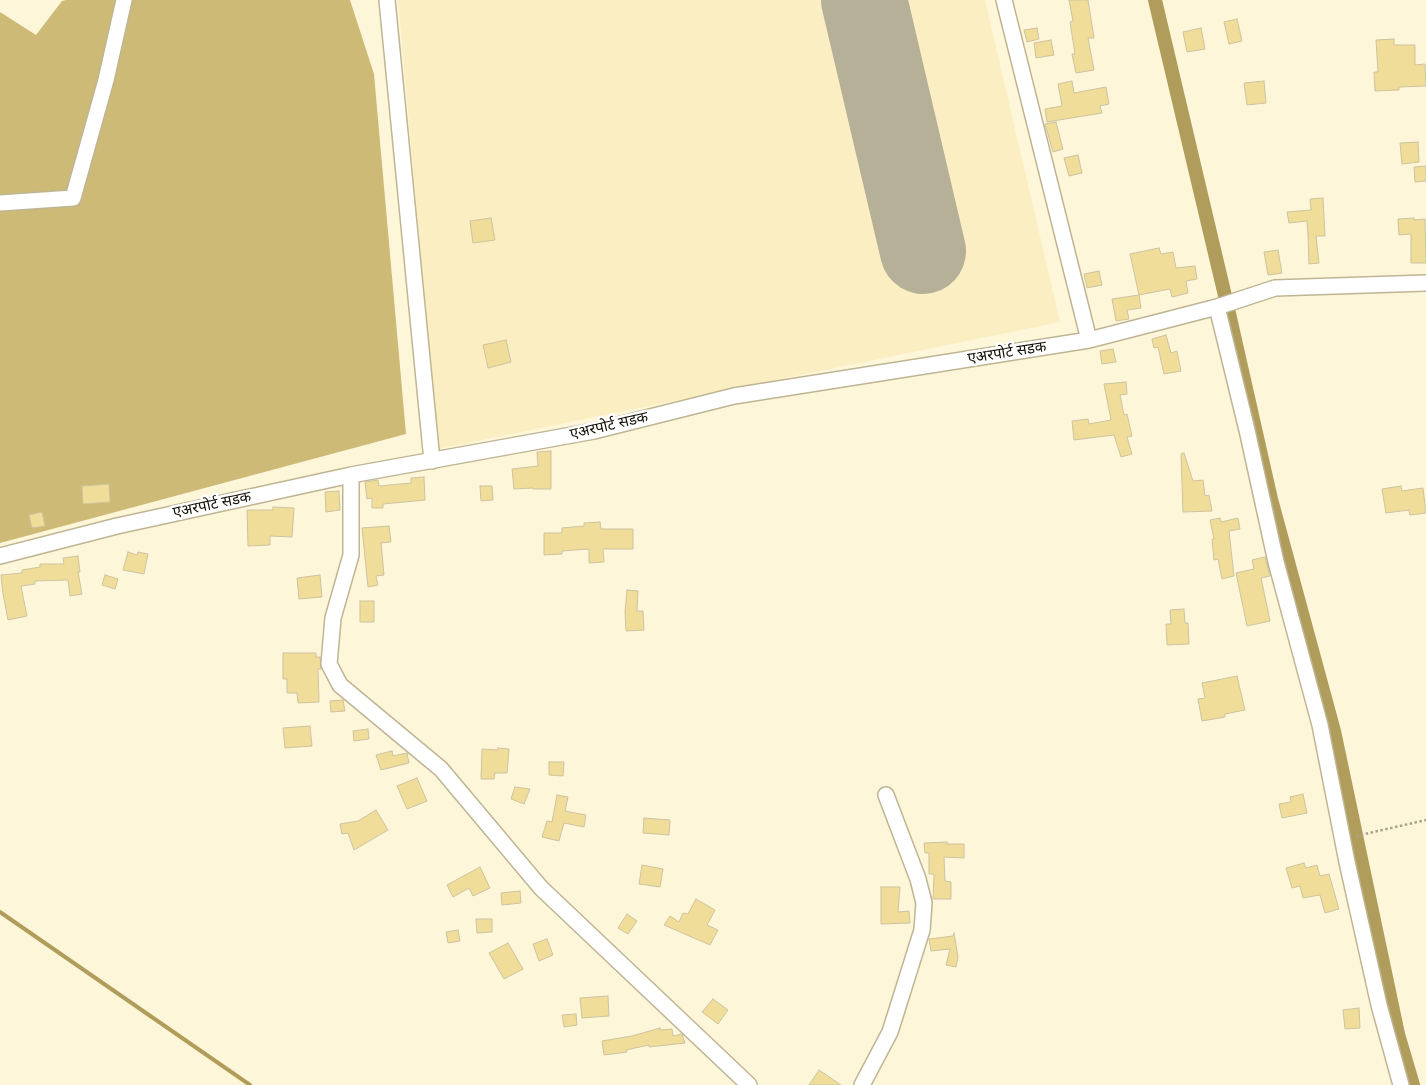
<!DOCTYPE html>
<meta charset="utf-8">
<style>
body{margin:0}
canvas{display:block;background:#fef6d9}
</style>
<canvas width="1426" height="1085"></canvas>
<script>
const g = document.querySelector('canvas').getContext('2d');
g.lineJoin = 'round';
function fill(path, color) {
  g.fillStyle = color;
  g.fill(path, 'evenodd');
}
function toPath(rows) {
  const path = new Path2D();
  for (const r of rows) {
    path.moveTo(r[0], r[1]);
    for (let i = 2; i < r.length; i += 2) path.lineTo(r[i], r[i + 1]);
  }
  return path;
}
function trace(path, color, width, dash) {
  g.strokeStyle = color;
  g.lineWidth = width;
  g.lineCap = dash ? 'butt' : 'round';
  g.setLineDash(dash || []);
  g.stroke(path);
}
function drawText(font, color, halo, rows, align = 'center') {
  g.font = font + ' "Fira Sans","Noto Sans Devanagari",sans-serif';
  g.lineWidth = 5;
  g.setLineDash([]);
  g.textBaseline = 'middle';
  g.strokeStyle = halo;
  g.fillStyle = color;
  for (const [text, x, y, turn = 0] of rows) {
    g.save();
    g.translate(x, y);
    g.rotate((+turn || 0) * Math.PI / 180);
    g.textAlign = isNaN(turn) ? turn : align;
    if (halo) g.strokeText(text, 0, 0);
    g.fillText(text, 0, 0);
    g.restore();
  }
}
const built = toPath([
 [398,0,985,0,1060,322,438,449]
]);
const forest = toPath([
 [66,0,350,0,374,74,406,434,0,543,0,12,36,35,62,1]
]);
const stream = toPath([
 [0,912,250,1085]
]);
const canal = toPath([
 [1155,0,1226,300,1271,499,1334,731,1398,1034,1413,1085]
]);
const runway = toPath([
 [864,0,923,251]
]);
const building = toPath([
 [1069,0,1088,0,1094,38,1088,38,1094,70,1076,73,1072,54,1075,54,1070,22,1073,21,1069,0],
 [1237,19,1242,41,1229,44,1224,22,1237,19],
 [1037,28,1039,39,1027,42,1024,30,1037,28],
 [1201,28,1205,49,1187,52,1183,32,1201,28],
 [1394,39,1394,45,1415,45,1415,65,1425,64,1426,86,1399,87,1399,90,1375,91,1374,72,1378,72,1376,40,1394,39],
 [1051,40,1054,55,1036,58,1034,43,1051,40],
 [1072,81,1074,93,1106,87,1109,104,1100,106,1102,113,1047,122,1045,109,1062,106,1058,84,1072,81],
 [1264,81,1266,103,1247,105,1244,83,1264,81],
 [1056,122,1063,149,1053,152,1045,124,1056,122],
 [1418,142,1419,162,1402,164,1400,143,1418,142],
 [1078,155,1082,173,1069,176,1064,158,1078,155],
 [1426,166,1426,181,1415,182,1414,167,1426,166],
 [1323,198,1325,236,1316,236,1319,263,1309,264,1308,235,1309,235,1308,235,1307,221,1289,223,1287,212,1311,210,1310,199,1323,198],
 [491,218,495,240,473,243,470,221,491,218],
 [1414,218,1414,220,1425,219,1426,263,1411,263,1411,234,1399,235,1398,219,1414,218],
 [1159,248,1161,254,1173,252,1176,268,1195,266,1197,279,1186,281,1188,293,1172,297,1170,289,1139,295,1141,308,1127,310,1129,319,1116,321,1112,299,1139,295,1130,254,1159,248],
 [1278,250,1282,273,1268,275,1264,252,1278,250],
 [1099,271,1102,285,1087,288,1084,274,1099,271],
 [1166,335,1171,353,1177,351,1181,371,1164,374,1158,347,1154,348,1152,339,1166,335],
 [506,340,511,362,488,368,483,345,506,340],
 [1113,349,1116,362,1102,364,1100,351,1113,349],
 [1126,382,1127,394,1120,395,1124,415,1127,414,1132,436,1127,437,1132,454,1121,457,1114,435,1074,440,1072,421,1088,419,1089,424,1111,420,1104,384,1126,382],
 [551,451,551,489,533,489,533,488,514,489,512,469,538,466,537,452,551,451],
 [1184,453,1193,481,1203,480,1205,496,1209,495,1212,511,1183,512,1181,454,1184,453],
 [424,477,425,500,383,504,383,508,372,508,372,498,367,499,365,482,378,480,379,486,411,483,411,478,424,477],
 [109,484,110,502,83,504,82,486,109,484],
 [480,486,492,486,493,500,481,501,480,486],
 [1401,486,1402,491,1423,488,1426,513,1410,515,1409,510,1386,513,1382,489,1401,486],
 [339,491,340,510,326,512,325,492,339,491],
 [273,507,294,508,292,537,270,536,270,545,248,546,247,510,273,510,273,507],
 [42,512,45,526,32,528,29,515,42,512],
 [1220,518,1221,522,1238,518,1240,529,1229,531,1234,576,1222,579,1218,559,1214,560,1212,539,1214,539,1210,520,1220,518],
 [600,522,601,529,633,529,633,549,603,549,604,562,589,563,589,549,562,551,562,554,544,555,544,533,562,533,562,528,584,526,584,523,600,522],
 [389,526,391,542,381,543,384,575,376,576,378,585,368,587,362,528,389,526],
 [128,552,137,555,138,552,148,554,144,574,123,570,128,552],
 [78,556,80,572,78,572,82,594,70,596,68,580,35,581,35,584,21,586,27,616,8,620,3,594,1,575,22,573,22,570,40,567,40,564,64,564,63,558,78,556],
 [1265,557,1270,576,1261,578,1270,621,1247,626,1236,573,1254,569,1252,560,1265,557],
 [105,575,118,579,115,589,102,585,105,575],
 [320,575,322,597,299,599,297,578,320,575],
 [627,590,638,591,637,611,643,611,644,630,626,631,625,612,627,590],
 [360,601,374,601,374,622,360,622,360,601],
 [1184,609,1185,623,1188,623,1189,644,1167,645,1166,624,1171,624,1170,610,1184,609],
 [283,653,316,653,316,657,320,657,321,669,318,669,319,702,298,703,297,693,287,693,287,679,283,679,283,653],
 [1237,676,1245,710,1225,714,1225,717,1202,721,1198,699,1205,698,1202,683,1237,676],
 [343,700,345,711,331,712,330,701,343,700],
 [310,726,312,746,285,748,283,728,310,726],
 [368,729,369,739,354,741,353,731,368,729],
 [498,748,509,749,507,773,495,773,494,779,481,779,482,749,498,750,498,748],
 [392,751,393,756,407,753,409,763,381,770,376,755,392,751],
 [549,762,564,762,563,776,549,775,549,762],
 [417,778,427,801,407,809,397,786,417,778],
 [515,787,530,789,524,804,511,799,515,787],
 [1303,794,1307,813,1282,818,1279,804,1291,802,1290,797,1303,794],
 [557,795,568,797,565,811,586,815,584,827,564,823,559,841,542,837,547,821,552,822,557,795],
 [376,810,388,830,354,850,348,833,342,834,340,824,358,821,376,810],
 [644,818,670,820,669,835,643,833,644,818],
 [947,842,947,844,964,844,964,858,944,857,945,881,951,882,951,899,933,899,934,874,929,874,929,853,925,853,924,843,947,842],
 [1304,863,1306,868,1317,865,1320,876,1329,874,1339,909,1325,913,1320,895,1303,898,1300,886,1292,888,1286,868,1304,863],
 [642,865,663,869,660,887,639,884,642,865],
 [480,867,490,888,473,896,469,888,453,897,447,885,480,867],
 [881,887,900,887,898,912,909,911,910,923,881,924,881,887],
 [520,891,521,903,502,905,501,893,520,891],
 [696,899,715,910,707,925,718,930,710,945,664,925,670,916,679,922,683,913,688,914,696,899],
 [627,914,637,921,628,934,618,928,627,914],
 [476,919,492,919,492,932,477,933,476,919],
 [458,930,460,941,448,943,446,932,458,930],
 [954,933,958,957,956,967,946,965,950,949,931,951,929,939,953,936,954,933],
 [547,939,553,955,539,961,533,944,547,939],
 [508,943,523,969,504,979,489,953,508,943],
 [608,996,609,1016,582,1018,580,998,608,996],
 [713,999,728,1010,718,1024,702,1012,713,999],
 [1359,1008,1360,1028,1345,1029,1343,1010,1359,1008],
 [576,1014,577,1025,564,1027,562,1015,576,1014],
 [660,1028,660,1030,672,1029,673,1036,682,1034,685,1043,649,1047,649,1045,626,1050,627,1052,604,1055,602,1041,632,1036,660,1028],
 [819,1070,841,1085,809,1085,819,1070]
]);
const path = toPath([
 [1356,836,1426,820]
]);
const minor = toPath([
 [387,0,432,461],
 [1004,0,1089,340],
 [0,203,73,198,106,80,124,0],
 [1217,307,1247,430,1276,562,1320,725,1347,862,1379,1005,1401,1085],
 [351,475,351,555,333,618,329,664,340,685,441,769,541,888,749,1085],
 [0,556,117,526,351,475,594,431,734,396,1089,340,1217,307,1275,288,1426,283],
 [862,1085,890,1032,922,930,924,903,918,879,886,795]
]);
const streetNames = [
 ["एअरपोर्ट सडक",1007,353,-9],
 ["एअरपोर्ट सडक",609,426,-13],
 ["एअरपोर्ट सडक",212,505,-12]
];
fill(built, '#fbeec2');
fill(forest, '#ceba77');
trace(stream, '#b09d5b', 4);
trace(canal, '#b09d5b', 14);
trace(runway, '#b6b098', 86);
fill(building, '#f0dd99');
trace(building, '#cdc3a0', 1);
trace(minor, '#bfb593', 18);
trace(path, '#a8a18b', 2.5, [2.5, 2.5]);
trace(minor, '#fff', 15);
drawText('15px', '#110e03', '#fff', streetNames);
</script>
